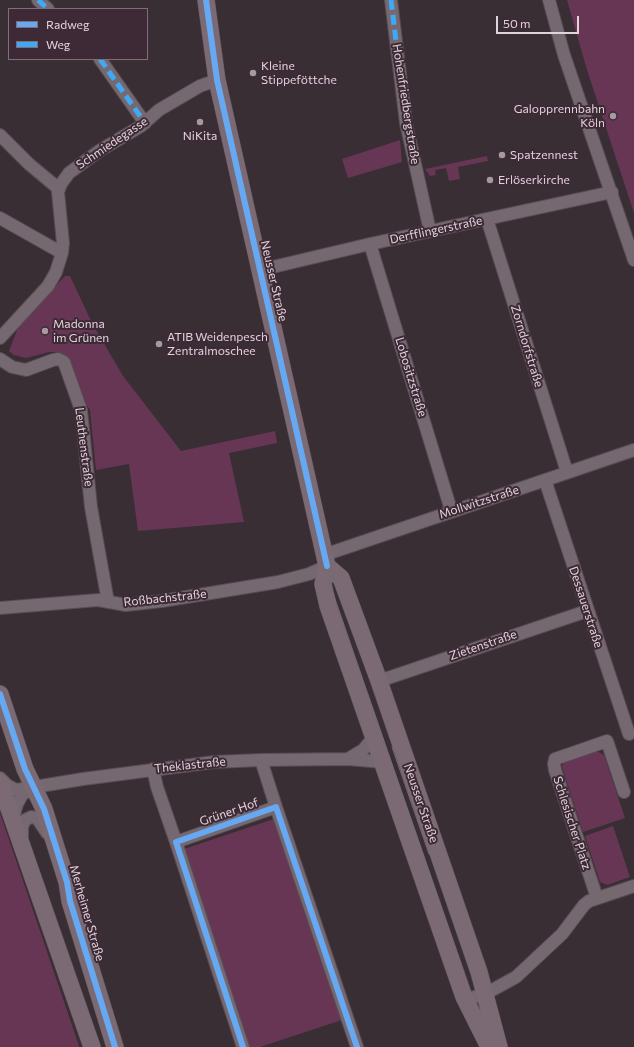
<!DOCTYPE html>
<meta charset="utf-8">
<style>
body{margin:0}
#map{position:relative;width:634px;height:1047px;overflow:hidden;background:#3a2e35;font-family:Commissioner,sans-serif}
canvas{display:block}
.legend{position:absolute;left:8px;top:8px;width:140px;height:52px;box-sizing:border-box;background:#3e2a36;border:1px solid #7f6e78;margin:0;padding:5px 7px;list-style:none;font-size:12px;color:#e0d3da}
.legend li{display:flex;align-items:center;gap:8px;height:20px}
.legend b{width:20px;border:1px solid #7f6e78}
.scale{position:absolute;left:496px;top:16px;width:83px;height:18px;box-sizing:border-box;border:2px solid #e0d3da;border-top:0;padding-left:5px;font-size:12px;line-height:14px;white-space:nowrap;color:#e0d3da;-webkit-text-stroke:3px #3e2a36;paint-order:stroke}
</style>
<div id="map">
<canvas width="634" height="1047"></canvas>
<ul class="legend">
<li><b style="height:5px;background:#66a8f1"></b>Radweg</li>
<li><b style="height:5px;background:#3fa9f5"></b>Weg</li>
</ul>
<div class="scale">50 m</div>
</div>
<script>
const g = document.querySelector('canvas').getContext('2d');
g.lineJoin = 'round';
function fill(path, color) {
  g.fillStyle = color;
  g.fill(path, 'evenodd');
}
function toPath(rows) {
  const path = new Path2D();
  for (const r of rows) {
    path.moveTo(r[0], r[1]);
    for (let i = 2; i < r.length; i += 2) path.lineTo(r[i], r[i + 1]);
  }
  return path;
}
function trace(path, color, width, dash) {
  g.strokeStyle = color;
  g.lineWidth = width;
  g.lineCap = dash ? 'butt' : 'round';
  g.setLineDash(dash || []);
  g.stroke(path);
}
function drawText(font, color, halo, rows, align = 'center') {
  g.font = font + ' Commissioner,sans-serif';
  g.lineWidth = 4;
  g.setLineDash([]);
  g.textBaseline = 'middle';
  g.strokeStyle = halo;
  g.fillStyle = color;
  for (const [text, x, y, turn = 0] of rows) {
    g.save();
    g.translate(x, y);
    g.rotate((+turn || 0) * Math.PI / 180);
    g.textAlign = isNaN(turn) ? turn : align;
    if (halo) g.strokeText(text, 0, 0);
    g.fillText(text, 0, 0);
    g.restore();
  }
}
const green = toPath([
 [567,0,634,0,634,213,587,70],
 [400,140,402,162,348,178,342,159],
 [487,156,488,161,458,167,460,179,449,181,446,168,435,170,436,175,430,176,425,169],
 [65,276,70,276,92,323,123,376,181,451,275,431,277,443,229,453,244,522,138,531,129,464,96,470,90,410,84,401,69,360,59,352,49,352,26,358,14,355,9,351,19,325],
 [595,750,604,755,625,818,583,832,562,767,564,761],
 [0,813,79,1046,79,1047,0,1047],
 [274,819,345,1019,260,1047,249,1047,181,850],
 [613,826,630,877,607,885,600,882,585,836]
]);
const street = toPath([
 [38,0,48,9],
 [391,0,406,123,430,231],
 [549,0,564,55,634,260],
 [100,59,145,123],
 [0,135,29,164,59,189],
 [0,218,62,253],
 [487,219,567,472],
 [370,244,451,510],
 [260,270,370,244,612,192],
 [0,338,48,286,56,272,62,253,63,243,58,192,61,184,69,173,99,151,141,126,159,110,200,86,217,80],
 [0,359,12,367,26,370,53,360,58,359,64,362,81,410,91,507,108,602],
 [545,480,629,734],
 [324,555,634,450],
 [0,608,98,600,126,605,162,601,278,582,309,574,327,566],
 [379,681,587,611],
 [348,759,363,750,374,737],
 [261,760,276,807],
 [153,769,157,787,176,842],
 [0,778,7,785,16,790,83,779,214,762,261,760,348,759,383,762],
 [13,819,17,804,22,795,33,787],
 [22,840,22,827,25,820,31,817,37,818,47,833],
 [597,898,555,770,554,764,555,759,607,741,624,792],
 [464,997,471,998,485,994,516,977,562,934,584,905,589,901,634,886],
 [243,1047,176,842,276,807,357,1047]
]);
const secondary = toPath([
 [206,0,217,80,327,566,323,584,328,606,464,997,489,1047],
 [327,566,341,578,379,681,479,972,499,1047],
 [0,694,25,769,44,809,67,882,70,901,115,1047],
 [0,783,92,1047]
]);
const tram = toPath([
 [203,0,215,81,324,567,461,964],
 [317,508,334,580],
 [392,747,429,854]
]);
const quiet = toPath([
 [38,0,48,9],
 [391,0,406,123],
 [100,59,145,123]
]);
const cycleway = toPath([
 [206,0,217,80,327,566],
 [0,694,25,769,44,809,67,882,70,901,115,1047],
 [243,1047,176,842,276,807,357,1047]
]);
const markers = [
 [253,73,4,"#a699a0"],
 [613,116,4,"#a699a0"],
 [200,122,4,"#a699a0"],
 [502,155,4,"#a699a0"],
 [490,180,4,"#a699a0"],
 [45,331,4,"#a699a0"],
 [159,344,4,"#a699a0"]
];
const poiNames = [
 ["Kleine",261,66],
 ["Stippeföttche",261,80],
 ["Galopprennbahn",605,109,"right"],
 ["Köln",605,123,"right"],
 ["NiKita",200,136,"center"],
 ["Spatzennest",510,155],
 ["Erlöserkirche",498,180],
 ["Madonna",53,324],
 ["im Grünen",53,338],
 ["ATIB Weidenpesch",167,337],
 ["Zentralmoschee",167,351]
];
const streetNames = [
 ["Hohenfriedbergstraße",406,104,81],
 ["Schmiedegasse",112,143,-34],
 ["Derfflingerstraße",436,230,-12],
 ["Neusser Straße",274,281,77],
 ["Zorndorfstraße",527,346,73],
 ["Lobositzstraße",411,377,73],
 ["Leuthenstraße",84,447,83],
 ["Mollwitzstraße",479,502,-18],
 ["Roßbachstraße",165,598,-6],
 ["Dessauerstraße",586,607,72],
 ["Zietenstraße",483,645,-19],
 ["Theklastraße",190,765,-6],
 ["Neusser Straße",421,803,71],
 ["Grüner Hof",229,812,-19],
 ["Schlesischer Platz",572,823,72],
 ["Merheimer Straße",87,913,74]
];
fill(green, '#663654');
trace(street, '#574d53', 14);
trace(secondary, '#574d53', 18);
trace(street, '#766870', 12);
trace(secondary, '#7b6a73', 17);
trace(tram, '#766a71', 1);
trace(quiet, '#3fa9f5', 5, [10, 5]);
trace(cycleway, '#66a8f1', 6);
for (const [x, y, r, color] of markers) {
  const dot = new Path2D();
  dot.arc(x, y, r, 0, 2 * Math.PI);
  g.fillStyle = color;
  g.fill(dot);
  trace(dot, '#3e2a36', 1.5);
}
drawText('12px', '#e0d3da', '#3e2a36', poiNames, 'left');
drawText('12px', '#e0d3da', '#3e2a36', streetNames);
</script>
